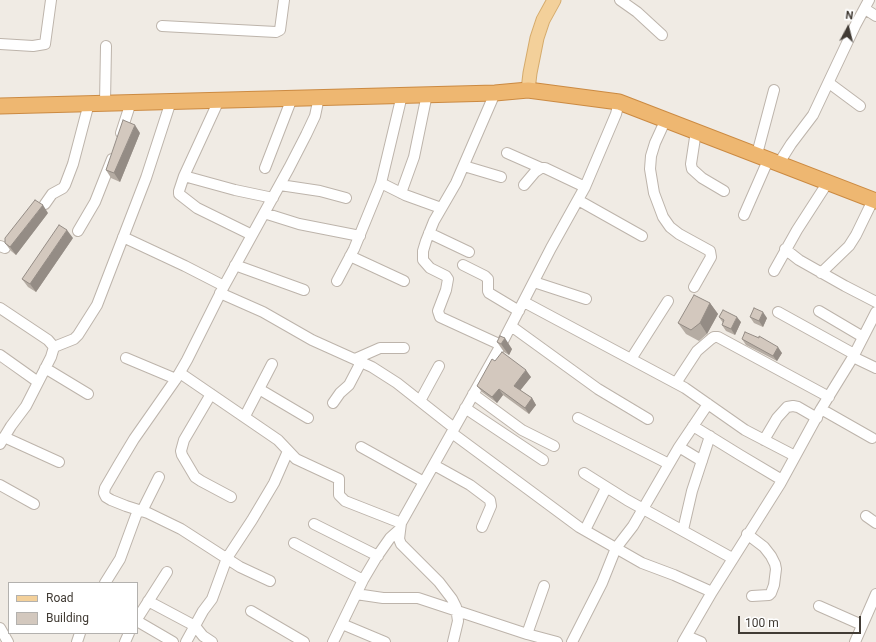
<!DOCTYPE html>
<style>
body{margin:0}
#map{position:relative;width:876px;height:642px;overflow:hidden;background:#f0ebe4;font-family:Roboto,sans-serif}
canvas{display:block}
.legend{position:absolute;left:8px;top:582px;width:130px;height:52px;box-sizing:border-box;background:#fff;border:1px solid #b3b1ae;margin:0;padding:5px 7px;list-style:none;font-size:12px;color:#413b34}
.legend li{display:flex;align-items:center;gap:8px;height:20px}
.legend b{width:20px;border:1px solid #b3b1ae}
.north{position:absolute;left:828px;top:8px;width:40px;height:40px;-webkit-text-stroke:3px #fff;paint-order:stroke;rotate:7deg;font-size:11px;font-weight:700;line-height:16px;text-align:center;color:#413b34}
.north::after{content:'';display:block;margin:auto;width:14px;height:18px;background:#413b34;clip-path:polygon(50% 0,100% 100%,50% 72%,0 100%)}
.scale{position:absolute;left:738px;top:616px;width:123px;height:18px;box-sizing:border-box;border:2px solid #413b34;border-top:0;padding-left:5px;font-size:12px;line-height:14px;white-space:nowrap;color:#413b34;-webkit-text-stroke:3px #fff;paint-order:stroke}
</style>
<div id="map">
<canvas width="876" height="642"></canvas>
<ul class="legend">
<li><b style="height:5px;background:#f3d09a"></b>Road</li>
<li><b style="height:11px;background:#d3c8be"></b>Building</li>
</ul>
<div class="north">N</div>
<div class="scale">100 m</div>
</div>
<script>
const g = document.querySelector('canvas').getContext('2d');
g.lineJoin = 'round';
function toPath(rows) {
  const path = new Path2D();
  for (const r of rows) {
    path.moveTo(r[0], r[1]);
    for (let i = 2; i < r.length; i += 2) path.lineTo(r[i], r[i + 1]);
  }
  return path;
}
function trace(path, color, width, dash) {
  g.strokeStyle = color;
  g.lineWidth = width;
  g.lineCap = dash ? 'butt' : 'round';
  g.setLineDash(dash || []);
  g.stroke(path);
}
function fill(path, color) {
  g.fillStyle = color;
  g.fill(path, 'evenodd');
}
const minor = toPath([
 [620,0,637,12,662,35],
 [865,9,876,16],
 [162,26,276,32,280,30,284,0],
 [0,44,33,46,45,44,51,0],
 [829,83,860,106],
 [495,93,456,183,434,221,426,241,423,251,423,260,430,268,446,276,448,279,446,290,438,311,440,317,501,345],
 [219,100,184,176,179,191,179,194,197,208,252,235],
 [105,103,106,46],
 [666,119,655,143,651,156,650,169,654,193,663,217,670,227,679,234,710,251,711,257,694,287],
 [696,131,691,164,692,169,702,178,724,191],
 [121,133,131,102],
 [507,153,541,168],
 [757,154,774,90],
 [779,163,791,144,813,115,855,26,869,0],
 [464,166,501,177],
 [265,168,292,98],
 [184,176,235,190,273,198],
 [381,183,405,195,441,208],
 [280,185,320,191,346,198],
 [524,185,535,172,541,168,545,168,585,187],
 [401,193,414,157,427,94],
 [578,200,642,236],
 [45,204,52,194,63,188,65,185,73,164,89,103],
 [264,213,299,224,360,236],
 [744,215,769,158],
 [78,231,95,202,112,159],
 [429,233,469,252],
 [123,237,185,266,224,286],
 [0,246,5,248],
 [785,249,799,260,845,286,876,302],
 [350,256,404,281],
 [235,265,304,290],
 [463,265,485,276,488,279,488,291,489,293,519,311],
 [774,271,797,230,828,182],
 [821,273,849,246,856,235,873,200],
 [337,281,354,249,381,183,402,95],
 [534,282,586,299],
 [220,293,263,312,312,340,372,367,397,383,454,428],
 [524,302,685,388,745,430,795,456],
 [0,308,48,340,54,347,51,357,26,406,11,426,0,444],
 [819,311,863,337],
 [778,312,854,354],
 [511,326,598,389,648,419],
 [54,347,74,339,78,335,97,305,146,178,171,101],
 [0,355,38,382],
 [853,357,876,368],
 [126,358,176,379],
 [355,359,380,348,404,348],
 [631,359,668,301],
 [45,368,88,394],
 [180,373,278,440,296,459,339,479,339,495,345,501,401,523],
 [676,383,697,351,711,339,714,337,718,337,829,397],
 [259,389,308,418],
 [211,394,184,440,181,451,182,455,195,477,201,481,231,497],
 [473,394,522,430,554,446],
 [420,401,439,366],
 [333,403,340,393,349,385,361,362],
 [465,408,543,460],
 [821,409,872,438],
 [245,416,272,364],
 [578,418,669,464],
 [693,426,740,455,782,480],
 [452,433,579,527,642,563,674,575,712,592],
 [4,437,59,462],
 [764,440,777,418,787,407,793,406,798,407,817,418],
 [361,447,424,482],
 [679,447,702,461],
 [434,465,470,485,490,500,491,506,482,527],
 [584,473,627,500,732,558],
 [0,485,34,504],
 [142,511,159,477],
 [866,516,876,523],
 [314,524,378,556],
 [585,530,606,488],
 [683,530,692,491,710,436],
 [747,534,764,547,771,556,775,564,776,569,774,585,771,593,769,595,752,596],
 [294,543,363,580],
 [270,581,240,567,181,529,148,513,126,506,111,500,106,497,104,493,105,488,119,464,134,439,176,379,187,360,224,286,289,168,306,135,315,116,319,97],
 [105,583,120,559,138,510],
 [356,594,383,598,418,598,527,634,557,642],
 [148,601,195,626,203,636,212,642],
 [819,606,862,625],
 [251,611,304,642],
 [137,619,167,572],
 [137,621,173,642],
 [342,624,385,642],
 [0,628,8,642],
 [527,634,544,586],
 [687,636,701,642],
 [77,642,80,633],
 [125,642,129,633],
 [186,642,203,611,212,599,227,558,252,520,274,483,288,451],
 [333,642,363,580,376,558,390,538,399,530],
 [453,642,458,621,456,607,452,599,439,582,401,544,399,539,401,523,501,345,551,248,585,187,616,114,619,102],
 [572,642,602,583,616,548,633,526,679,447,708,404],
 [683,642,712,592,780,484,821,409,853,357,876,312],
 [855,642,876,594]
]);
const major = toPath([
 [528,90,530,73,537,38,543,20,554,0]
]);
const highway = toPath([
 [0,106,495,93,528,90,619,102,876,201]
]);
const wall = toPath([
 [140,133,120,182,111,178,106,170],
 [48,213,16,255,11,251,5,243],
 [73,238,36,292,28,287,22,279],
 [710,303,718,314,707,334,699,341,686,334,678,323],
 [719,317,741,322,735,335,726,331,722,325,723,323],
 [750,317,767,318,763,327,754,323],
 [742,339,782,353,777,361,746,345],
 [497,342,512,349,509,355,504,352],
 [495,361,531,377,520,390,532,398,536,405,529,414,503,395,497,403,482,392,477,386]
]);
const shadedWall = toPath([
 [135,125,140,133,120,182,114,173],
 [43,205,48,213,16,255,10,247],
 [67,230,73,238,36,292,30,284],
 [710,303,718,314,707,334,700,323],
 [763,312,767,318,763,327,759,321],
 [737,317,741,322,735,335,731,329],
 [505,338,512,349,509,355,501,344],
 [778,347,782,353,777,361,773,356],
 [526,370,531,377,519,392,514,386],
 [499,389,503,395,497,403,492,397],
 [532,398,536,405,529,414,525,408]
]);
const building = toPath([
 [123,120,135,125,114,173,106,170,123,120],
 [35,200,43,205,10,247,5,243,5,238,35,200],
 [59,225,67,230,30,284,22,279,59,225],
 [694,295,710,303,700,323,691,330,678,323,694,295],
 [754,308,763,312,759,321,750,317,754,308],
 [723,310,737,317,731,329,722,325,724,320,719,317,723,310],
 [745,332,759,338,759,336,778,347,773,356,742,339,745,332],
 [500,336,505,338,501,344,497,342,500,336],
 [502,352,526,370,514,386,532,398,525,408,499,389,492,397,477,386,492,359,495,361,502,352]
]);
trace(minor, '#bdb4ab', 12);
trace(major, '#d5ab6c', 15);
trace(highway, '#cb8a42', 17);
trace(minor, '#fff', 10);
trace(major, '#f3d09a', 13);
trace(highway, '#eeb771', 15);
fill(wall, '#b5aca3');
fill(shadedWall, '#948c85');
fill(building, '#d3c8be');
trace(building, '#948c85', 1);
</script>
